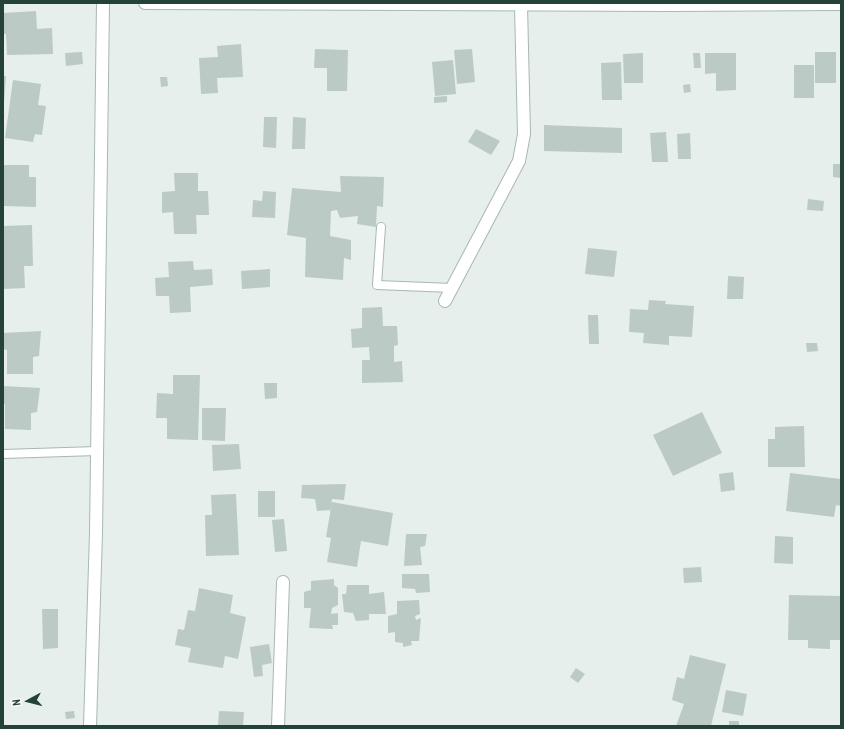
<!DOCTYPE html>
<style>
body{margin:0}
#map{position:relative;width:844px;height:729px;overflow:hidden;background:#e6efeb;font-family:"PT Sans Narrow",sans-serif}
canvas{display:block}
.frame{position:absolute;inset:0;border:4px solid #24423a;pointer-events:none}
.north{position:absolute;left:8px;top:681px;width:40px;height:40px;-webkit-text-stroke:3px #f7fbf9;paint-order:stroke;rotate:263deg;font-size:11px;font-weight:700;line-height:16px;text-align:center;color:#24423a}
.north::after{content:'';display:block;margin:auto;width:14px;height:18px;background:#24423a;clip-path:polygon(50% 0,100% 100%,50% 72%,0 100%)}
</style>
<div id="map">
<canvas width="844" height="729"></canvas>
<div class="frame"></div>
<div class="north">N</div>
</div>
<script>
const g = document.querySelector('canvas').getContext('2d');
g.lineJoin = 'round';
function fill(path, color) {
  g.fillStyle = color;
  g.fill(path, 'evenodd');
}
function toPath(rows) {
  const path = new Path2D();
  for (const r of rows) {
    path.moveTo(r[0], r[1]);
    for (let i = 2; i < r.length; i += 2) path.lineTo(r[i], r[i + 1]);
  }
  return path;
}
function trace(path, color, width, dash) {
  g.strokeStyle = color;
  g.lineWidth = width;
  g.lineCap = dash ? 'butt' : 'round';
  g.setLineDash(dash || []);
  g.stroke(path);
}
const building = toPath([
 [36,11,37,29,52,28,53,54,7,55,6,34,3,34,3,13],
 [241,44,243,77,217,78,218,93,201,94,199,58,218,57,217,46],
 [315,49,348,50,347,91,327,91,327,68,314,68],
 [472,49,475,82,457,84,454,50],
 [82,52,83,64,66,66,65,53],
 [815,52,836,52,836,83,815,83],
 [643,53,643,83,624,83,623,54],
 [693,53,700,53,701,68,694,68],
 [705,53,736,53,736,90,716,91,716,73,705,74],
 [453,60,456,94,435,96,432,62],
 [621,62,622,100,602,100,601,63],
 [794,65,814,65,814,98,794,98],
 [3,76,6,76,4,103,3,103],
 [160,77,167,77,168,86,161,87],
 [13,80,41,84,38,105,46,106,42,135,35,134,33,142,5,138],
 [690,84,691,92,684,93,683,85],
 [447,96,447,102,434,103,434,97],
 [264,117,277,117,276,148,263,147],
 [293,117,306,118,305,149,292,149],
 [544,125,622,128,622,153,544,151],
 [476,129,500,141,491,155,468,142],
 [666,132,668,162,652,162,650,133],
 [690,133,691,159,678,159,677,134],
 [833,164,841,164,841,178,833,177],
 [3,165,29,165,29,177,36,177,36,207,3,206],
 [174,173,198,173,198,191,208,191,209,215,196,215,197,234,174,234,173,212,162,213,162,192,175,191],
 [340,176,384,177,383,207,377,206,376,227,357,224,358,216,340,218,337,210,331,211,330,236,351,240,351,260,344,258,343,280,305,277,306,238,287,235,292,188,341,192],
 [263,191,276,192,275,218,252,217,253,200,262,201],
 [808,199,824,201,823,211,807,210],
 [32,225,33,266,24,266,25,288,3,289,3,226],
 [588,248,617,251,614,277,585,274],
 [193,261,194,270,212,269,213,285,190,287,191,312,170,313,169,296,156,296,155,278,169,277,168,262],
 [270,269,270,287,242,289,241,271],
 [728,276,744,277,743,299,727,299],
 [649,300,666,301,665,304,694,306,692,337,669,336,669,345,643,343,644,333,629,332,630,309,648,310],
 [382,307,383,326,397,326,398,345,394,346,394,362,402,361,403,382,362,383,362,360,370,360,369,347,352,348,351,329,362,328,362,308],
 [588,315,598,315,599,344,589,344],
 [41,331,39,356,33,357,33,374,7,374,7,350,3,349,3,333],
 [806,343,817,343,818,351,807,352],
 [173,375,200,375,198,440,167,439,167,418,156,418,157,393,173,394],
 [264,383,277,383,277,398,265,399],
 [3,386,40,388,37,412,31,413,31,430,5,429,5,404,3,403],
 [202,408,226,408,225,441,202,440],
 [702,412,722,453,673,476,653,435],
 [804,426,805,467,768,467,768,439,775,439,775,427],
 [239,444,241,469,213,471,212,445],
 [733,472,735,490,721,492,719,474],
 [790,473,841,479,841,506,836,505,834,517,786,511],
 [346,484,344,500,332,499,331,510,317,511,315,499,301,498,302,485],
 [258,491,275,491,275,517,258,517],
 [236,494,239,555,206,556,205,515,212,515,211,495],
 [332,502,393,513,388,546,361,541,357,567,327,562,331,538,326,537],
 [284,519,287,551,275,552,272,520],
 [406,534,427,534,425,546,420,547,422,565,404,566],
 [775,536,793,537,793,564,774,563],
 [701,567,702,582,684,583,683,568],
 [402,574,429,574,430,592,416,593,415,589,402,588],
 [334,579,334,585,338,588,338,605,332,608,331,614,338,613,338,625,332,625,333,629,309,628,311,608,304,608,304,592,311,590,311,581],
 [347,585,369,585,369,594,384,592,386,614,369,614,369,620,356,621,353,613,344,612,342,594,346,594],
 [199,588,233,595,230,613,246,617,238,659,225,656,223,668,188,662,191,648,175,645,178,629,184,630,188,610,195,611],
 [789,595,841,596,841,640,830,640,830,649,828,649,808,648,808,640,788,640],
 [419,600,420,614,415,616,416,620,421,618,419,641,411,641,412,645,403,647,403,643,395,642,395,632,388,633,388,616,397,614,397,601],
 [42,609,58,609,58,648,43,649],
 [269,644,272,663,262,665,263,676,254,677,250,647],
 [690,655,726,664,711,726,676,726,684,704,672,700,677,677,684,679],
 [576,668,585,674,578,683,570,677],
 [726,690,747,694,743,716,722,712],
 [74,711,75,718,66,719,65,712],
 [219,711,244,712,243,726,218,726],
 [729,721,739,721,739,726,729,726]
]);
const service = toPath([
 [381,227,377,285,452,288],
 [3,454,97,451]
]);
const minor = toPath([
 [145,3,671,5,841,4],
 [445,301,519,161,524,134,521,5],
 [90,726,96,533,103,3],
 [278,726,283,582]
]);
fill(building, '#bbcac4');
trace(service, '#a8b8b2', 10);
trace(minor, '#a8b8b2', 14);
trace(service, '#fff', 8);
trace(minor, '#fff', 12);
</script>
